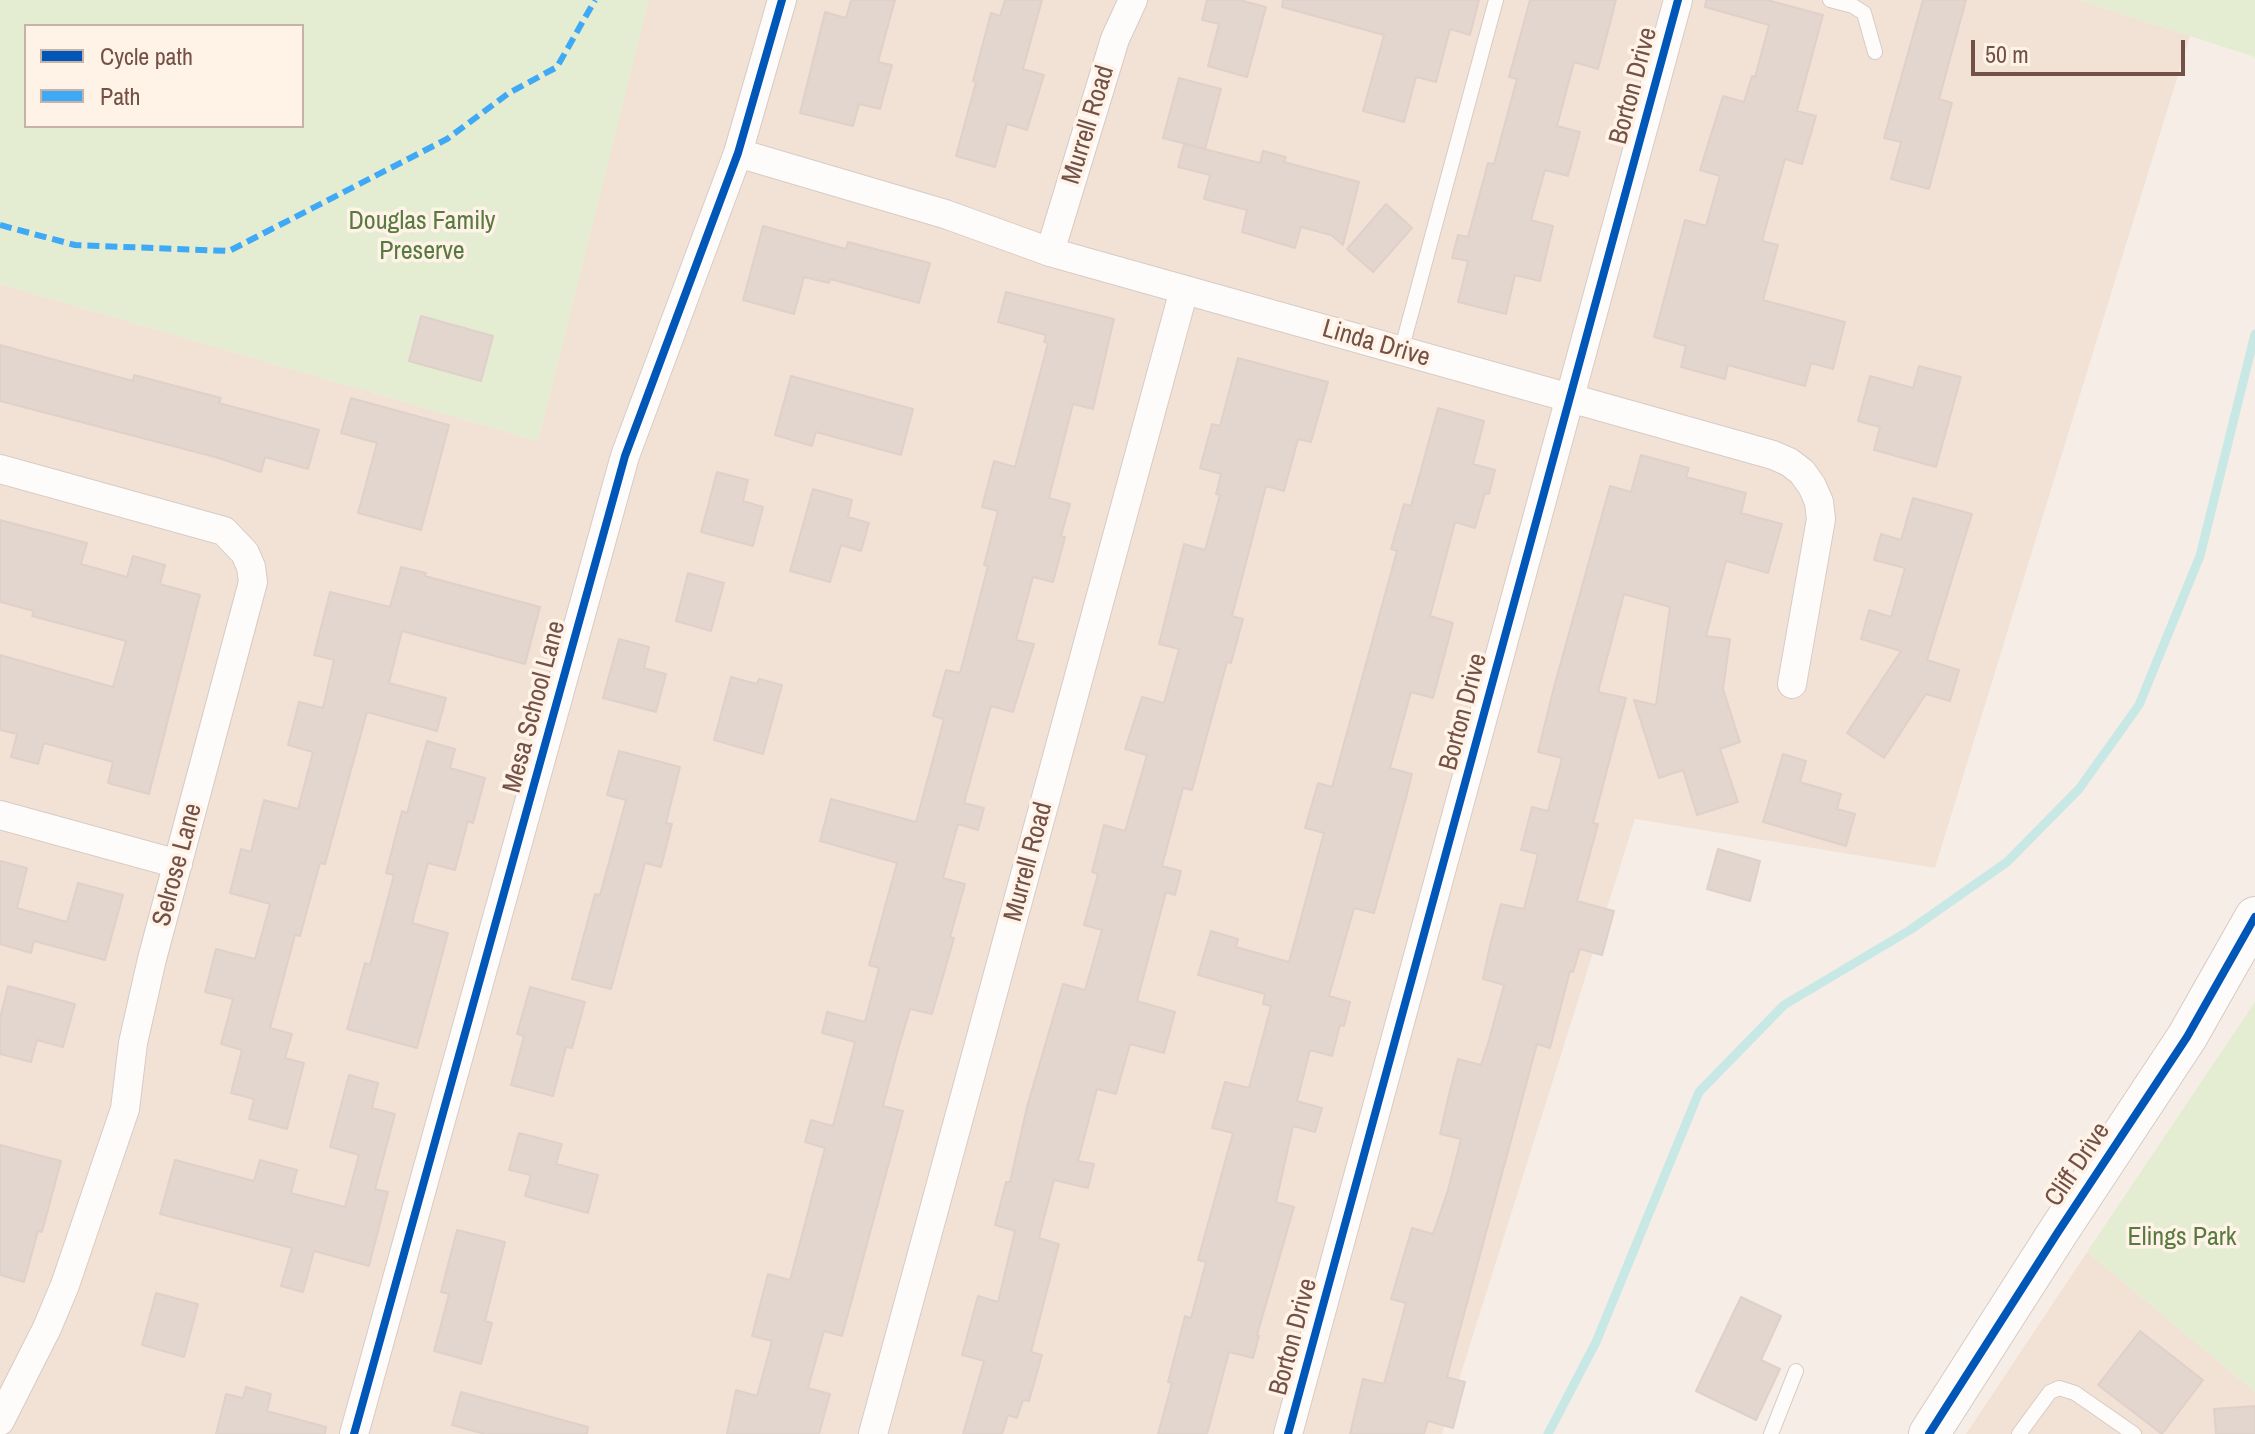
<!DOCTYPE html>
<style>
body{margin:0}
#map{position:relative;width:2255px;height:1434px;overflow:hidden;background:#f6eee6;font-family:"Archivo Narrow",sans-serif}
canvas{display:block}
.legend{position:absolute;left:24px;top:24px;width:280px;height:104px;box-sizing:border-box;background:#fff2e7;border:2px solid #c7b2a7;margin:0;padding:10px 14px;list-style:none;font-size:24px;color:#735147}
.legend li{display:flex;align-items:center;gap:16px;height:40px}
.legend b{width:40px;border:2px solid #c7b2a7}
.scale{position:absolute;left:1971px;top:40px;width:214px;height:36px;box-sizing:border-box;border:4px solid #735147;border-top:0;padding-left:10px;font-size:24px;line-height:28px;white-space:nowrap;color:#735147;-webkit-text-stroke:6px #fff2e7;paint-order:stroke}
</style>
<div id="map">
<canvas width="2255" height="1434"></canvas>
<ul class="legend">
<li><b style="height:10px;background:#0057b8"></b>Cycle path</li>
<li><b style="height:10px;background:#3fa9f5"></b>Path</li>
</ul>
<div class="scale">50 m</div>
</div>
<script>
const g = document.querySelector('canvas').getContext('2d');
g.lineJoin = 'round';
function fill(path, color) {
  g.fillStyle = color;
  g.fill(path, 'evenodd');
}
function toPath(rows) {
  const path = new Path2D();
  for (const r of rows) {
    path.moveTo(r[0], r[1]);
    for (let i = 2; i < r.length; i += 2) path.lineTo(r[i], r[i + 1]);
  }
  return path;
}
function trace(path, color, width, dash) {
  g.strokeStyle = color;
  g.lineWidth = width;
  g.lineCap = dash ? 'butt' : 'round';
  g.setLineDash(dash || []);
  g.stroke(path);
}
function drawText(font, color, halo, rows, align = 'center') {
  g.font = font + ' "Archivo Narrow",sans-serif';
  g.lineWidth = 7;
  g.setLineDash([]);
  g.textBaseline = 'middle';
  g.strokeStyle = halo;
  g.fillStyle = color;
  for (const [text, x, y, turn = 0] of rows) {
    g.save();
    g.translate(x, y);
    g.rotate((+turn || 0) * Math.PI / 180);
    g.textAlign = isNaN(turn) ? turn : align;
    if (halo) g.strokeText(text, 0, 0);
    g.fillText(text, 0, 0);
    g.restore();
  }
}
const residential = toPath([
 [648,0,2079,0,2190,36,1935,868,1635,819,1442,1434,0,1434,0,284,538,441],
 [2087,1252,2255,1392,2255,1434,1966,1434]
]);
const green = toPath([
 [0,0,649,0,538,441,0,284],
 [26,26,302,26,302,126,26,126],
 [2079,0,2255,0,2255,57,2190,36],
 [2255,1002,2255,1392,2087,1252]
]);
const stream = toPath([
 [1548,1434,1596,1342,1699,1092,1784,1005,1910,930,2007,862,2079,789,2139,705,2200,556,2255,334]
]);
const building = toPath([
 [851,0,895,0,878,62,892,65,880,109,859,104,853,126,800,113,825,12,846,18,851,0],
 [1005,0,1042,0,1023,69,1044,75,1027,130,1007,124,995,167,956,156,976,82,973,81,991,13,1000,16,1005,0],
 [1207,0,1240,0,1266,7,1247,77,1208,66,1219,24,1202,20,1207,0],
 [1283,0,1479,0,1470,35,1450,29,1436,82,1416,77,1404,122,1363,111,1384,35,1282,7,1283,0],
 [1530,0,1616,0,1598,69,1574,62,1557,126,1580,132,1568,176,1545,170,1531,220,1553,226,1540,281,1515,275,1506,314,1458,302,1468,261,1452,258,1458,235,1468,237,1488,163,1494,164,1517,79,1509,77,1530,0],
 [1706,0,1767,0,1823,15,1797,111,1816,116,1802,164,1785,159,1762,241,1778,245,1763,300,1845,322,1833,369,1811,363,1805,386,1728,365,1725,379,1681,367,1686,346,1654,337,1685,220,1706,226,1720,176,1700,170,1723,96,1744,102,1752,76,1755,77,1769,25,1705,7,1706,0],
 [1923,0,1966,0,1939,99,1952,103,1929,189,1891,179,1901,142,1884,138,1923,0],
 [1179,78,1221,89,1205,149,1163,138,1179,78],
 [1184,144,1260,163,1263,151,1286,157,1284,162,1359,182,1343,245,1331,235,1301,227,1295,248,1242,232,1247,210,1204,199,1210,175,1178,167,1184,144],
 [1386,204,1412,228,1373,272,1347,249,1386,204],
 [763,226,846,249,848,242,930,263,919,303,830,279,829,283,804,277,794,314,743,300,763,226],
 [1006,292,1114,319,1093,409,1073,404,1049,498,1070,504,1061,536,1065,537,1053,582,1033,577,1016,640,1034,644,1013,712,991,706,964,803,984,808,978,830,958,824,943,878,965,884,950,937,954,938,932,1014,910,1009,897,1053,883,1106,903,1111,842,1336,824,1331,808,1388,830,1394,819,1434,727,1434,736,1390,757,1396,772,1341,752,1336,768,1274,790,1280,813,1193,825,1148,805,1142,811,1120,833,1126,855,1042,822,1033,827,1012,865,1022,879,968,869,965,897,863,820,841,831,799,916,822,944,719,933,716,946,670,960,673,988,566,984,565,998,511,982,507,994,461,1015,467,1048,343,1044,342,1046,335,998,322,1006,292],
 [421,316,493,336,481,381,409,361,421,316],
 [0,345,133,381,134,375,221,398,219,403,319,430,308,469,265,457,261,472,215,457,0,401,0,345],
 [1238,358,1328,382,1311,442,1298,439,1284,491,1266,486,1232,616,1243,619,1231,663,1227,662,1192,790,1183,788,1162,866,1181,871,1175,895,1166,892,1137,1001,1175,1012,1164,1053,1130,1044,1116,1094,1097,1089,1078,1161,1094,1164,1088,1188,1054,1180,1039,1238,1059,1244,1031,1352,1042,1355,1029,1401,1023,1400,1017,1418,1008,1415,1002,1434,963,1434,984,1361,962,1355,978,1296,998,1302,1015,1231,995,1225,1006,1182,1010,1182,1027,1107,1063,984,1085,990,1102,930,1084,925,1098,874,1092,872,1104,825,1125,831,1147,755,1125,749,1142,697,1164,703,1179,649,1159,644,1184,544,1205,550,1220,495,1216,494,1221,474,1200,468,1212,424,1220,426,1238,358],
 [1919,366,1961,377,1936,467,1874,450,1880,427,1858,421,1870,376,1913,388,1919,366],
 [791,376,913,409,901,455,816,432,812,446,775,435,791,376],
 [351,398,449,425,421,530,358,513,377,443,341,433,351,398],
 [1438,408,1484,421,1473,464,1495,470,1489,494,1485,493,1475,528,1455,522,1444,564,1430,616,1453,623,1433,698,1411,692,1390,768,1412,774,1406,798,1374,913,1354,908,1329,996,1350,1002,1344,1026,1340,1025,1332,1056,1310,1050,1297,1101,1322,1108,1315,1132,1293,1126,1276,1202,1294,1207,1257,1335,1259,1336,1253,1358,1229,1352,1207,1434,1158,1434,1172,1383,1168,1382,1185,1316,1191,1318,1206,1262,1198,1260,1233,1133,1212,1128,1225,1082,1249,1088,1271,1006,1263,1004,1265,994,1198,975,1211,931,1238,939,1236,947,1289,962,1324,833,1305,828,1318,783,1332,787,1397,551,1391,549,1404,504,1411,506,1438,408],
 [1641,455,1689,468,1686,477,1746,493,1741,513,1782,524,1768,573,1726,561,1706,636,1730,639,1723,689,1740,742,1720,749,1738,802,1697,815,1683,770,1659,778,1634,700,1656,705,1670,607,1624,594,1598,692,1626,698,1593,823,1598,824,1577,901,1614,911,1602,955,1580,949,1573,972,1570,971,1550,1048,1537,1044,1447,1377,1465,1382,1453,1428,1428,1421,1424,1434,1350,1434,1363,1379,1384,1384,1406,1303,1391,1299,1412,1228,1433,1234,1448,1190,1461,1139,1440,1134,1448,1099,1458,1059,1481,1065,1489,1040,1504,985,1483,979,1489,950,1501,904,1524,909,1538,854,1521,850,1532,807,1548,811,1562,758,1538,752,1554,687,1610,486,1631,492,1641,455],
 [717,472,748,480,743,501,763,507,753,546,701,532,717,472],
 [813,489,852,500,848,517,869,523,861,551,841,545,830,582,790,571,813,489],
 [1913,498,1972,514,1927,660,1959,670,1950,701,1926,694,1884,758,1847,733,1901,651,1861,639,1869,610,1891,617,1905,568,1874,560,1881,534,1901,540,1913,498],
 [0,520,87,543,81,564,127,577,133,556,165,565,160,584,200,595,149,794,108,783,113,762,44,743,38,764,11,757,17,734,0,730,0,655,113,687,126,641,32,616,34,611,0,602,0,520],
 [401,567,426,573,425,576,540,607,525,664,402,631,389,683,446,698,437,731,367,712,325,864,320,863,300,936,295,935,270,1028,292,1034,285,1058,304,1063,287,1129,249,1119,254,1099,231,1093,242,1050,221,1044,233,999,205,992,216,949,255,959,270,904,230,893,241,849,251,852,264,800,298,809,313,752,288,745,299,702,323,708,334,660,314,655,330,592,390,607,401,567],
 [688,573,724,583,711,631,676,621,688,573],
 [619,639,649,647,644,668,666,674,656,712,603,698,619,639],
 [731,677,757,684,759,679,782,685,763,754,714,740,731,677],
 [427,741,455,749,450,768,485,778,473,823,468,821,455,870,428,863,412,923,448,933,417,1048,347,1029,365,963,370,965,394,875,386,873,402,811,407,813,427,741],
 [619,751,680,767,666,823,672,824,661,867,645,863,611,989,572,979,595,894,600,895,626,800,607,795,619,751],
 [1783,754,1806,761,1800,782,1841,794,1837,809,1855,814,1846,846,1763,822,1783,754],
 [1718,849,1760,861,1750,901,1707,889,1718,849],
 [0,861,27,868,17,908,67,922,78,883,123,895,105,960,34,941,31,953,0,944,0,861],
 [8,986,75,1004,63,1047,37,1040,31,1062,0,1054,0,1018,8,986],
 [530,987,585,1002,572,1048,566,1047,553,1096,511,1085,524,1036,517,1034,530,987],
 [349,1075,378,1083,372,1108,395,1114,375,1189,388,1192,369,1266,314,1251,303,1292,281,1286,292,1248,160,1214,175,1160,254,1181,260,1160,297,1170,291,1193,345,1207,359,1155,330,1147,349,1075],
 [519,1133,562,1144,556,1164,598,1175,588,1213,525,1196,531,1175,509,1170,519,1133],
 [0,1145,61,1161,42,1232,38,1231,24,1282,0,1275,0,1145],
 [457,1230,505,1242,485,1321,492,1323,481,1364,434,1351,449,1294,441,1292,457,1230],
 [156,1293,198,1304,184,1357,142,1345,156,1293],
 [1741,1297,1781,1316,1761,1360,1780,1369,1756,1420,1696,1391,1741,1297],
 [2140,1331,2203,1380,2162,1434,2098,1385,2140,1331],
 [246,1387,271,1394,267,1411,326,1427,325,1434,216,1434,226,1394,243,1398,246,1387],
 [461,1392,588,1427,587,1434,485,1434,452,1425,461,1392],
 [2255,1406,2255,1434,2216,1434,2214,1409,2255,1406]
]);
const lane = toPath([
 [1830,0,1853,6,1864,13,1875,52],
 [1401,351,1496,0],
 [1771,1434,1796,1371],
 [2019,1434,2050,1392,2059,1388,2075,1393,2134,1434]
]);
const street = toPath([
 [738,153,945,214,1050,252,1773,455,1789,462,1802,472,1812,486,1819,502,1821,519,1792,684],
 [1050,252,1115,39,1133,0],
 [0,469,224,531,245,553,251,567,253,582,152,959,133,1043,125,1109,65,1285,47,1328,0,1421],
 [0,815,178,864],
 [354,1434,625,456,738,153,782,0],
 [873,1434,1184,290],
 [1288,1434,1678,0]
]);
const secondary = toPath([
 [1929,1434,2058,1232,2187,1037,2255,917]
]);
const quiet = toPath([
 [0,225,75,245,229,251,447,139,509,93,557,67,595,0]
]);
const cycleway = toPath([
 [354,1434,625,456,738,153,782,0],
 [1288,1434,1678,0],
 [1929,1434,2058,1232,2187,1037,2255,917]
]);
const streetNames = [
 ["Borton Drive",1634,86,-75],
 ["Murrell Road",1089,125,-73],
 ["Linda Drive",1376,344,16],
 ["Mesa School Lane",535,707,-75],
 ["Borton Drive",1464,712,-75],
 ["Murrell Road",1029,862,-75],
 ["Selrose Lane",178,865,-75],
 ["Cliff Drive",2078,1165,-56],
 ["Borton Drive",1294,1337,-75]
];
const parkNames = [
 ["Douglas Family",422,222],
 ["Preserve",422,252],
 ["Elings Park",2182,1238]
];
fill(residential, '#f2e2d6');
fill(green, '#e4ecd1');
trace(stream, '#c8e8e6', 9);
fill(building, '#e2d6ce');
trace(building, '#dfd0c9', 2);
trace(lane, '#d7cbc5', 16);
trace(street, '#d7cbc5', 30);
trace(secondary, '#d7c9c3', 42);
trace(lane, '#fefcfb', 14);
trace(street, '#fefcfb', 28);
trace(secondary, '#fefcfb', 40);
trace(quiet, '#3fa9f5', 6, [12, 6]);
trace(cycleway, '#0057b8', 8);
drawText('26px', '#735147', '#fff2e7', streetNames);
drawText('26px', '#58793f', '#fff2e7', parkNames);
</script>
